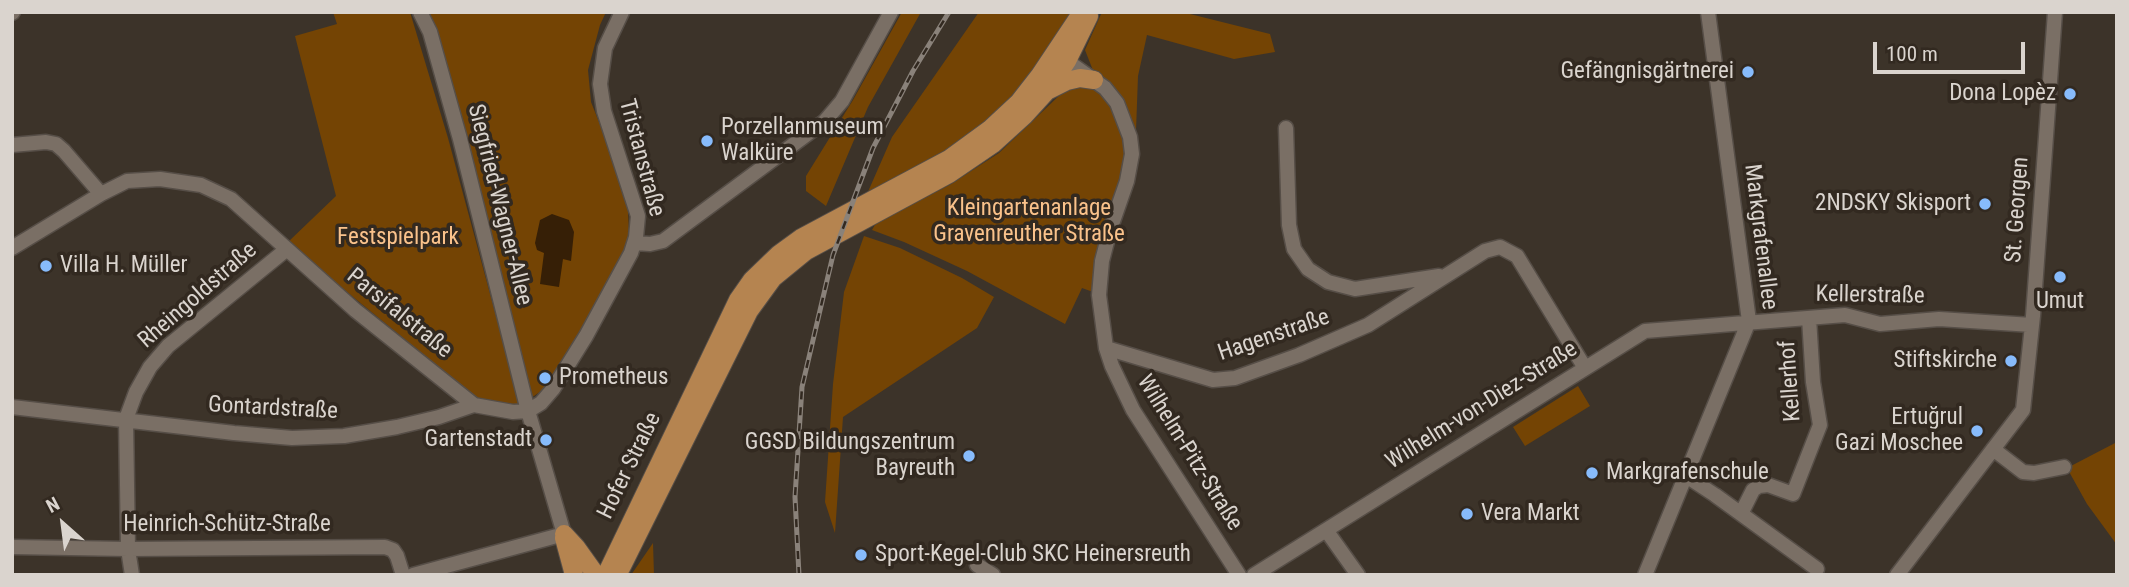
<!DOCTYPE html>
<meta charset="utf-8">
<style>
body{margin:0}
#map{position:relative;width:2129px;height:587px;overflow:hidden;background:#3c3329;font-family:"Roboto Condensed",sans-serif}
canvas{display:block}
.frame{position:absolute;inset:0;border:14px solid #dad4ce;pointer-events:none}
.north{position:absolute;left:28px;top:489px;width:70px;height:70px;-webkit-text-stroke:5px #322920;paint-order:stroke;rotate:332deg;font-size:19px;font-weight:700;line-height:28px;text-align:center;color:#dad4ce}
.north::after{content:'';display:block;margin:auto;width:24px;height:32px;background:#dad4ce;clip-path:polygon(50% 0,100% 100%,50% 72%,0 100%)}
.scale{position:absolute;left:1873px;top:42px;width:152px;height:32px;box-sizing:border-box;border:4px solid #dad4ce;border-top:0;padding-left:9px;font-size:21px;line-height:24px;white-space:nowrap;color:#dad4ce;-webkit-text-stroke:5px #322920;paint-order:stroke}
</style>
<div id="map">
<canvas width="2129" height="587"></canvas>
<div class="frame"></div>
<div class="north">N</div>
<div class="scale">100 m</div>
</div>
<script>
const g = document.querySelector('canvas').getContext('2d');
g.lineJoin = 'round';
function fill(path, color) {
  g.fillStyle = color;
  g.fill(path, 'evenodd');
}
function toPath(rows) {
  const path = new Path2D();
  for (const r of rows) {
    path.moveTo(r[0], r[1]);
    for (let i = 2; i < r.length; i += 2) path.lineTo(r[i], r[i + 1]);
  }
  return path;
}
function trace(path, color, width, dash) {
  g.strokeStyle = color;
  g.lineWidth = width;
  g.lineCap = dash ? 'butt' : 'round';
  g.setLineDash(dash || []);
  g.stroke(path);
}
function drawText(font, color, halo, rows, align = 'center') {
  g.font = font + ' "Roboto Condensed",sans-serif';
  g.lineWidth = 7;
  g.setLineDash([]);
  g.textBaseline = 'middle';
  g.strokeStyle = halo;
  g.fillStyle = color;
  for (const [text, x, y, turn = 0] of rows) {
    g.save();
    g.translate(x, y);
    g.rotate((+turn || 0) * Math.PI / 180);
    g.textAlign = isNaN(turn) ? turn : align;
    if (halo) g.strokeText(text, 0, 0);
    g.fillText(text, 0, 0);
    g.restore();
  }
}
const green = toPath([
 [333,12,410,12,448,138,520,405,484,404,287,243,336,196,295,36,337,24],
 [425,12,606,12,600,25,588,70,591,102,627,192,629,232,625,253,595,312,550,385,531,398],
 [902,12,921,12,868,107,826,206,806,191,806,176,853,100],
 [979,12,1071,12,1037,67,997,114,942,156,867,194,892,137],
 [1102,12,1182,12,1270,34,1275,52,1234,59,1147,35,1138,76,1136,131,1115,90,1094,73,1085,50],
 [1082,84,1098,92,1109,105,1119,122,1126,155,1124,168,1095,260,1093,292,1082,288,1065,324,967,271,904,242,872,230,876,223,951,184,999,153,1064,91],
 [864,236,900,248,962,278,994,297,977,328,843,417,835,533,825,502,833,384,844,292],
 [1578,386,1590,406,1525,446,1513,427],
 [2117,442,2117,545,2087,504,2067,468],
 [653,543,654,575,631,575]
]);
const water = toPath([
 [552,214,569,220,574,232,571,261,563,259,559,287,540,284,544,253,537,250,535,243,540,220]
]);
const minor = toPath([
 [12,13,13,12],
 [1060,56,1105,88,1117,103,1130,137,1132,154,1127,181,1110,230,1102,261,1099,295,1106,348,1112,366,1133,410,1239,575],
 [1286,128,1289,225,1294,249,1308,269,1328,282,1355,289,1439,276],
 [12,145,46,142,56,144,64,151,101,194],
 [635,243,650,244,663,241,825,121,842,101,891,12],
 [12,248,101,194,127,181,160,179,201,185,231,199,355,310,474,405],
 [1106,348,1213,380,1235,378,1299,355,1368,325,1485,251,1500,247,1517,256,1585,368],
 [12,407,234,433,292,438,344,436,397,427,439,417,474,405,513,412,528,411],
 [528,411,541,403,553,389,586,336,631,253,636,237,638,216,604,111,600,84,605,48,622,12],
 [1993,449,2023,472,2034,473,2064,467],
 [1686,476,1715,495,1817,569],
 [1741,514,1753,490,1759,486,1768,485,1793,494,1820,425,1813,382,1809,318],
 [1326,530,1358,575],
 [12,547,128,549,385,547,393,550,397,556,403,575],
 [977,565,993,575],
 [132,575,128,549,126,419,136,392,150,367,168,346,287,249],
 [413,575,564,534,528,411,460,139,430,32,420,12],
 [1254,575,1645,331,1845,315,1880,324,1939,319,2032,325],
 [1645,575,1749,321,1708,12],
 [1897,575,2023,410,2033,316,2055,12]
]);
const major = toPath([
 [1049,90,1067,81,1080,78,1094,80],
 [564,534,576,547,596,575],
 [564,538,574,575],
 [621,568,749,311,773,278,806,251,949,174,993,144,1025,115,1046,92,1067,61,1089,16],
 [606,575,738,300,752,280,779,254,801,238,949,159,990,129,1019,102,1040,75,1082,12]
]);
const rail = toPath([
 [799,575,795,497,802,387,833,255,873,148,913,71,949,12]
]);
const markers = [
 [1748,72,7,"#87bbfb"],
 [2070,94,7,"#87bbfb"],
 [707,141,7,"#87bbfb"],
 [1985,204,7,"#87bbfb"],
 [46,266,7,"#87bbfb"],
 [2060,277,7,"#87bbfb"],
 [2011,361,7,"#87bbfb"],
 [545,378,7,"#87bbfb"],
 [1977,431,7,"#87bbfb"],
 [546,440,7,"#87bbfb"],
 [969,456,7,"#87bbfb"],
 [1592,473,7,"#87bbfb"],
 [1467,514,7,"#87bbfb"],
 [861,555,7,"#87bbfb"]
];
const poiNames = [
 ["Gefängnisgärtnerei",1734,72],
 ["Dona Lopèz",2056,94],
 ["Porzellanmuseum",721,128,"left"],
 ["Walküre",721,154,"left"],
 ["2NDSKY Skisport",1971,204],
 ["Villa H. Müller",60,266,"left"],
 ["Umut",2060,302,"center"],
 ["Stiftskirche",1997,361],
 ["Prometheus",559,378,"left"],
 ["Ertuğrul",1963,418],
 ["Gazi Moschee",1963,444],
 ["Gartenstadt",532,440],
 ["GGSD Bildungszentrum",955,443],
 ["Bayreuth",955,469],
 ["Markgrafenschule",1606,473,"left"],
 ["Vera Markt",1481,514,"left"],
 ["Sport-Kegel-Club SKC Heinersreuth",875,555,"left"]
];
const streetNames = [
 ["Tristanstraße",641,158,75],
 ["Siegfried-Wagner-Allee",499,205,76],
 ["St. Georgen",2018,210,-86],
 ["Markgrafenallee",1760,237,83],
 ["Rheingoldstraße",198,296,-41],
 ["Kellerstraße",1870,296,1],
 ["Parsifalstraße",399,314,39],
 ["Hagenstraße",1274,336,-19],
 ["Kellerhof",1791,381,-94],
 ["Wilhelm-von-Diez-Straße",1482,406,-32],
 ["Gontardstraße",273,409,3],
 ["Wilhelm-Pitz-Straße",1189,453,58],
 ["Hofer Straße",630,466,-64],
 ["Heinrich-Schütz-Straße",227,525]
];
const parkNames = [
 ["Kleingartenanlage",1029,209],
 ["Gravenreuther Straße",1029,235],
 ["Festspielpark",398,238]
];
fill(green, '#744404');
fill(water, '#361f06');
trace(minor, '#564e47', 17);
trace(major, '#564e47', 20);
trace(minor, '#7a6f65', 14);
trace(major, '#b58450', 18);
trace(rail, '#8a827a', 5);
trace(rail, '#322920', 2.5, [8]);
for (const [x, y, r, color] of markers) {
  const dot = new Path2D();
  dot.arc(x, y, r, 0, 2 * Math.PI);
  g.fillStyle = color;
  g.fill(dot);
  trace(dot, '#322920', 2.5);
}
drawText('23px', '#dad4ce', '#322920', poiNames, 'right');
drawText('23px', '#dad4ce', '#322920', streetNames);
drawText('23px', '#fac28b', '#322920', parkNames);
</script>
